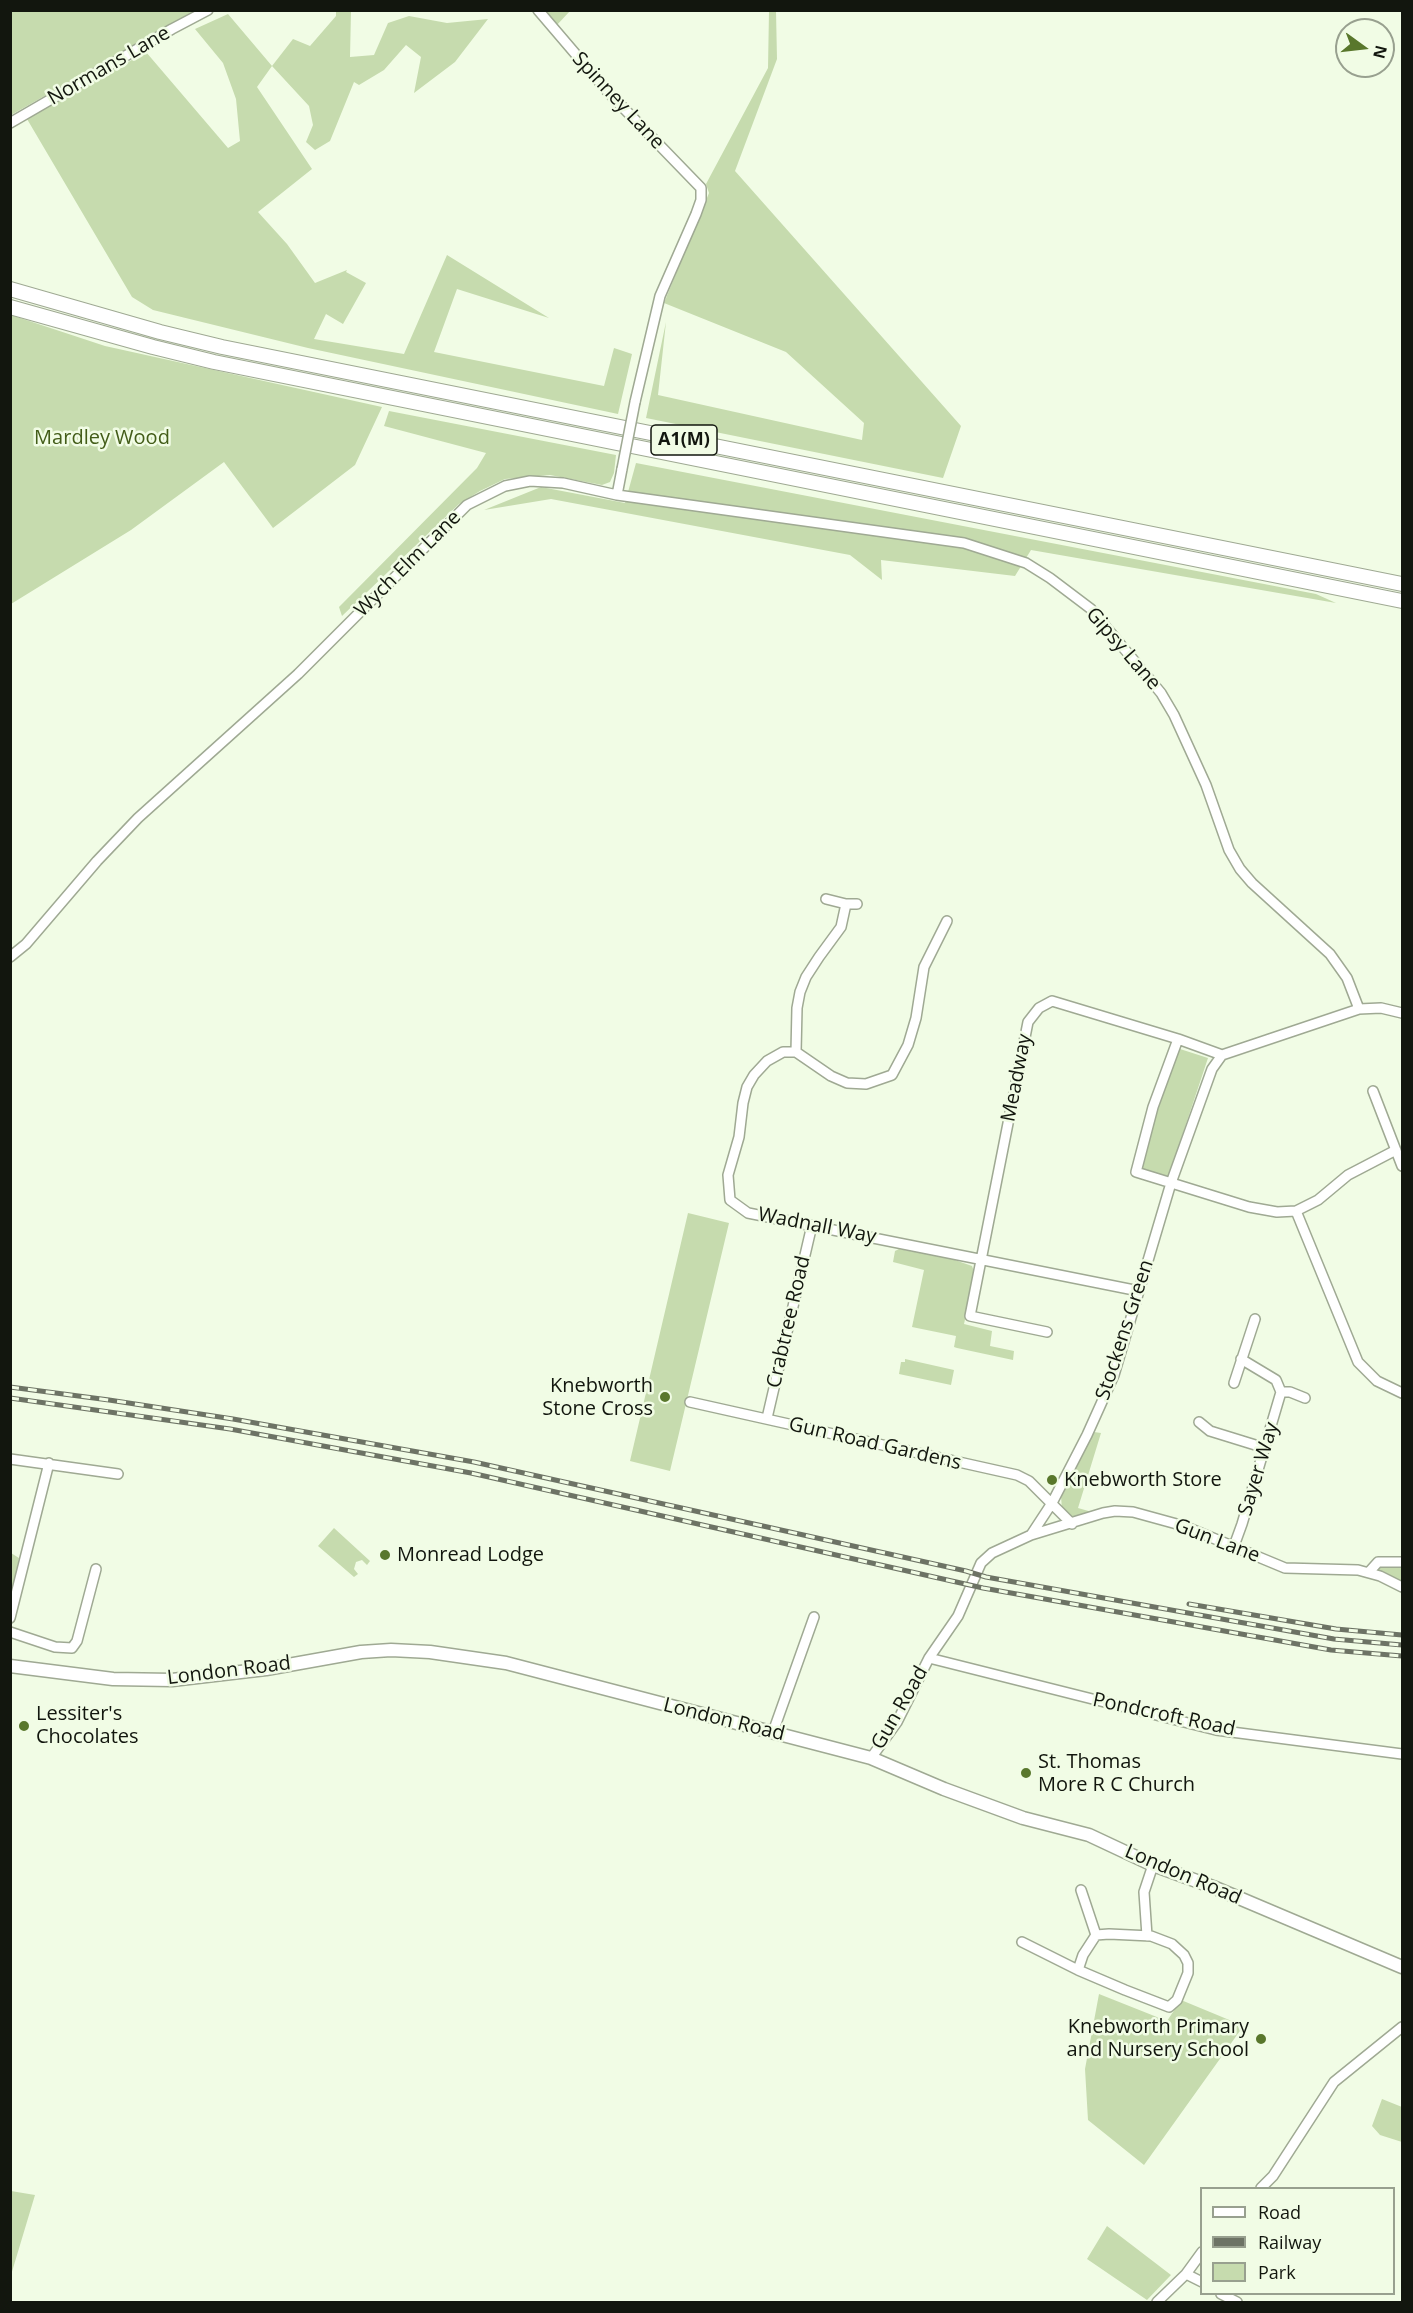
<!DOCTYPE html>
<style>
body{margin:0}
#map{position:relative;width:1413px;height:2313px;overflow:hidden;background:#f1fce5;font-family:"Open Sans",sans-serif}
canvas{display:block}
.frame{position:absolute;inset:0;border:12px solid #12160e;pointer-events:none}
.legend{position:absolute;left:1200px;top:2187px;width:195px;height:108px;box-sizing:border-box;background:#f1fce5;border:2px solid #98a08f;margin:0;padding:8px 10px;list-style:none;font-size:18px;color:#12160e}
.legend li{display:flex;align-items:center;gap:12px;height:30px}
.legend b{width:30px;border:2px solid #98a08f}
.north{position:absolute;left:1335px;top:18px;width:60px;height:60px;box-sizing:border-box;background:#f1fce5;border:2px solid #98a08f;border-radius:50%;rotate:105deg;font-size:16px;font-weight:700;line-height:24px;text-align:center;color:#12160e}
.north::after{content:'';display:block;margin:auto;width:21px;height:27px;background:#59772c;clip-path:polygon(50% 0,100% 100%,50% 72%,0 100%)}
</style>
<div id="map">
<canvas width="1413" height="2313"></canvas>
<div class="frame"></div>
<ul class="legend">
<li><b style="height:8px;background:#fff"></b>Road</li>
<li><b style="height:8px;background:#6d7365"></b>Railway</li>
<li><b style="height:16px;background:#c6dbae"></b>Park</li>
</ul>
<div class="north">N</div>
</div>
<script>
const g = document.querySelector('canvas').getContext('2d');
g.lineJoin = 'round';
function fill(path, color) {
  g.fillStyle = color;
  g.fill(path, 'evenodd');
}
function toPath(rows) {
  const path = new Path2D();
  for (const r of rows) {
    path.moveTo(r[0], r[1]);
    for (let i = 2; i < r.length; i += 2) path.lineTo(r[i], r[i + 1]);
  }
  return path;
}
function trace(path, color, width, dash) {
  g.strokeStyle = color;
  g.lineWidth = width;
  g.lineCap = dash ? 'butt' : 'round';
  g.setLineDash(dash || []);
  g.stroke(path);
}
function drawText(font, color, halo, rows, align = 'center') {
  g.font = font + ' "Open Sans",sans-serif';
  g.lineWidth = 5;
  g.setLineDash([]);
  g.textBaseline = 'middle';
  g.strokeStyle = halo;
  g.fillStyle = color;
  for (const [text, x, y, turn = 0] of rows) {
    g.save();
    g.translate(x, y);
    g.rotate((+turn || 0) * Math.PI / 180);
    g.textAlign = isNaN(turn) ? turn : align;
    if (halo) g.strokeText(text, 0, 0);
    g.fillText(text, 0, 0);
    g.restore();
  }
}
const green = toPath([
 [11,10,194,10,194,11,11,115],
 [336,11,351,11,350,57,374,55,388,23,409,16,447,23,488,19,455,62,414,93,421,57,406,45,384,70,359,85,354,82,330,141,315,150,306,142,313,125,309,106,272,66,257,87,312,169,258,212,287,244,315,283,347,270,346,272,366,283,343,324,326,314,314,339,404,354,447,255,549,318,457,289,434,352,604,386,614,348,632,354,618,414,308,348,153,310,132,297,27,119,146,52,228,148,240,141,236,99,223,63,195,29,228,14,272,66,293,39,310,46,336,16],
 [546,11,570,11,556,26],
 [769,11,776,11,777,59,735,171,961,426,943,478,646,418,666,322,658,395,862,440,864,423,786,352,664,303,709,193,706,184,768,68],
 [11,315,105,346,382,407,355,465,273,528,224,462,131,530,11,604],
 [389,411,616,455,614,473,610,482,602,485,550,475,505,479,480,491,459,504,342,616,339,607,477,468,486,453,384,426],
 [636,463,1316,594,1336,603,1031,550,1015,576,881,560,882,580,850,555,551,499,484,510,541,487,625,503],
 [1180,1049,1208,1058,1168,1178,1141,1169,1158,1105],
 [688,1213,729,1223,670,1471,630,1461],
 [899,1249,952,1259,972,1266,975,1274,964,1324,992,1331,990,1346,1014,1351,1013,1360,957,1348,954,1347,956,1336,912,1327,924,1270,893,1262,895,1251],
 [905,1359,954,1370,951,1385,899,1374,901,1362,905,1362],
 [1094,1432,1101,1433,1078,1508,1092,1512,1072,1517,1062,1510,1061,1496],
 [334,1528,370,1561,367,1565,362,1560,356,1562,354,1569,358,1574,354,1577,318,1546],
 [11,1553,19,1558,11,1596,10,1553],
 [1379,1566,1402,1567,1402,1583,1377,1570],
 [1099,1994,1167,2021,1181,2000,1239,2024,1242,2028,1144,2165,1088,2120,1085,2069],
 [1382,2099,1402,2107,1402,2142,1380,2135,1372,2126],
 [11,2191,35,2195,11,2275,10,2191],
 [1107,2226,1171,2275,1147,2300,1087,2259]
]);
const minor = toPath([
 [538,10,608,92,701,188,701,200,696,214,660,296,635,402],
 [10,123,172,29,208,10],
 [617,495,622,469],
 [826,899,846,904,857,904],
 [947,921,924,967,916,1018,908,1045,892,1075,866,1084,847,1083,831,1076,796,1052,783,1052,767,1061,754,1075,747,1087,743,1103,739,1137,728,1175,730,1200,748,1213,1139,1291],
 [10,957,26,944,97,861,138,818,298,674,467,505,505,486,530,481,563,483,617,495,964,543,1026,563,1050,578,1091,609,1161,693,1174,715,1206,785,1229,850,1240,869,1252,883,1330,954,1347,978,1359,1009],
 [1178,1039,1153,1107,1136,1172,1249,1207,1277,1212,1296,1211,1358,1362,1377,1381,1402,1393],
 [796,1052,797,1008,800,992,806,977,819,957,841,927,846,904],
 [1373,1091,1402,1166],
 [1296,1211,1318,1200,1348,1175,1396,1150],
 [1047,1332,970,1316,1028,1022,1039,1008,1052,1001,1178,1039,1222,1055],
 [1241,1359,1276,1380,1281,1392,1290,1392,1305,1398],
 [1234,1383,1255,1319],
 [690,1402,1017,1475,1029,1481,1072,1524],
 [767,1418,812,1225],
 [1199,1422,1210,1431,1265,1448],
 [10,1459,118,1474],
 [1031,1535,1103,1513,1115,1511,1133,1512,1184,1526,1285,1568,1358,1570,1380,1576,1402,1587],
 [1234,1546,1242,1524,1281,1392],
 [1369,1572,1378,1562,1402,1562],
 [10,1618,49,1463],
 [10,1632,55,1647,72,1648,77,1641,96,1569],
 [929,1658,1216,1730,1402,1754],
 [773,1732,814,1617],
 [871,1758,897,1722,929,1658,958,1616,981,1563,992,1553,1031,1535,1052,1503,1087,1435,1114,1375,1171,1183,1212,1069,1222,1055,1359,1009,1381,1008,1402,1013],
 [1081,1890,1096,1935],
 [1147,1936,1144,1892,1153,1865],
 [1022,1942,1078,1970,1125,1990,1169,2007,1177,2000,1188,1973,1188,1963,1184,1955,1172,1944,1151,1936,1109,1934,1096,1935,1083,1955,1078,1970],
 [1261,2188,1273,2176,1334,2082,1402,2027],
 [1186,2274,1202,2282],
 [1221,2294,1237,2302],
 [1157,2302,1186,2274,1202,2252]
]);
const major = toPath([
 [10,1666,113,1679,172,1680,266,1669,361,1652,391,1650,430,1652,506,1663,871,1758,944,1789,1023,1818,1089,1835,1153,1865,1213,1887,1402,1967]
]);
const highway = toPath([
 [10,289,160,332,222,347,1402,584],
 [10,307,153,347,214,362,1402,601]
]);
const rail = toPath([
 [10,1387,109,1400,233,1419,474,1462,966,1571,986,1577,1334,1639,1402,1645],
 [10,1398,230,1429,471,1473,983,1588,1331,1650,1402,1656],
 [1189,1604,1336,1629,1402,1635]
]);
const minorBridge = toPath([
 [622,469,635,402]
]);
const markers = [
 [665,1397,6,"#59772c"],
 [1052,1480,6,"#59772c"],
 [385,1555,6,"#59772c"],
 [24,1726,6,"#59772c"],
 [1026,1773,6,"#59772c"],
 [1261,2039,6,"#59772c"]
];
const shields = [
 [684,440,66]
];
const shieldNames = [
 ["A1(M)",684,440]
];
const streetNames = [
 ["Normans Lane",109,66,-30],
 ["Spinney Lane",618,101,47],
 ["Wych Elm Lane",408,564,-45],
 ["Gipsy Lane",1123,649,49],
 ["Meadway",1017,1078,-79],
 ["Wadnall Way",817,1226,11],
 ["Crabtree Road",789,1322,-77],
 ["Stockens Green",1125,1330,-72],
 ["Gun Road Gardens",875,1444,13],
 ["Sayer Way",1259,1469,-73],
 ["Gun Lane",1217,1541,21],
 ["London Road",229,1671,-7],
 ["Gun Road",900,1708,-60],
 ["Pondcroft Road",1164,1715,12],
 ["London Road",724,1720,14],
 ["London Road",1183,1875,23]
];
const parkNames = [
 ["Mardley Wood",102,438]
];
const poiNames = [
 ["Knebworth",653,1386,"right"],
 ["Stone Cross",653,1409,"right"],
 ["Knebworth Store",1064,1480],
 ["Monread Lodge",397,1555],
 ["Lessiter's",36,1714],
 ["Chocolates",36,1737],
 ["St. Thomas",1038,1762],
 ["More R C Church",1038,1785],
 ["Knebworth Primary",1249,2027,"right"],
 ["and Nursery School",1249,2050,"right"]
];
fill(green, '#c6dbae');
trace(minor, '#9fa993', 12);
trace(major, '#9fa993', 15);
trace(highway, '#9fa993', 16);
trace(minor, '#fff', 9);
trace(major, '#fff', 12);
trace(highway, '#fff', 14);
trace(rail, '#6d7365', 5);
trace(rail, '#f1fce5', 3, [9]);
trace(minorBridge, '#9fa993', 12, []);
trace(minorBridge, '#fff', 9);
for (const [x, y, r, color] of markers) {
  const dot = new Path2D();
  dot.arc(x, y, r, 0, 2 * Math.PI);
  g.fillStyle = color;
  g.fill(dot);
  trace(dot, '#f1fce5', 2);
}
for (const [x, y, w] of shields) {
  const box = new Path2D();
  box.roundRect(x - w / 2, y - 15, w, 30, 4.5);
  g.fillStyle = '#f1fce5';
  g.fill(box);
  trace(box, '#12160e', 1.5);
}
drawText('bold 18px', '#12160e', null, shieldNames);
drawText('20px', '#12160e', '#f1fce5', streetNames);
drawText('20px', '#435d19', '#f1fce5', parkNames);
drawText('20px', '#12160e', '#f1fce5', poiNames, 'left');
</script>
